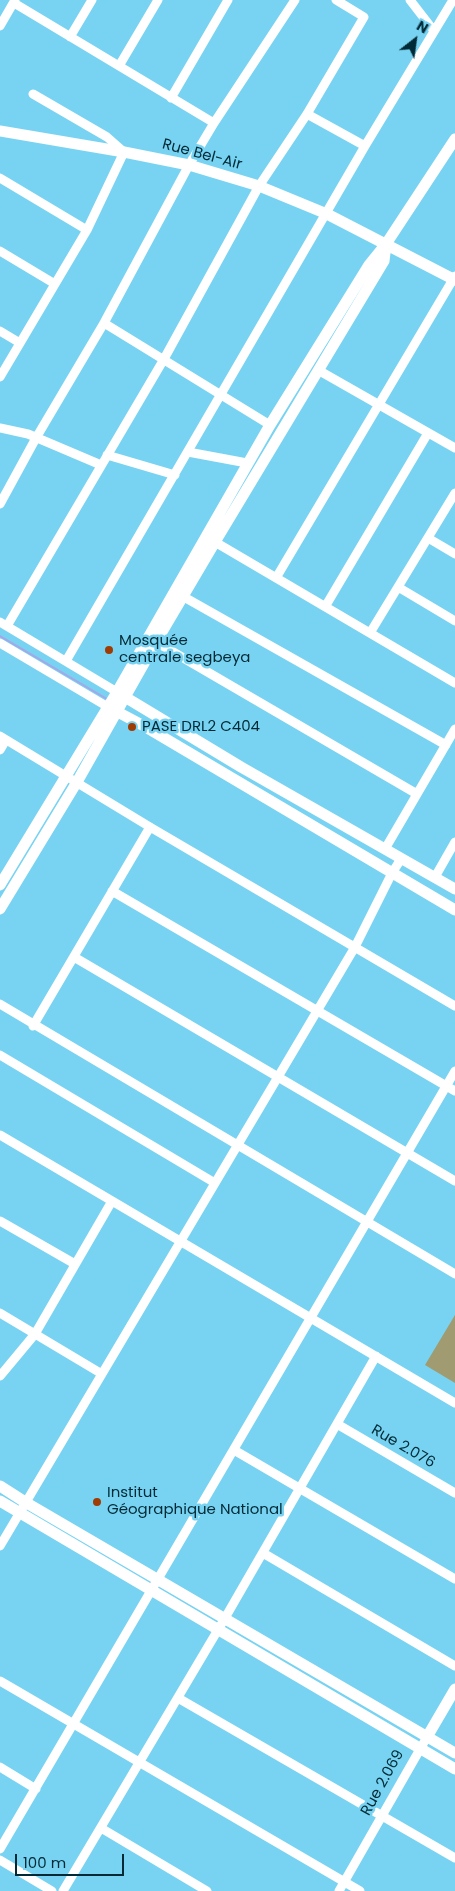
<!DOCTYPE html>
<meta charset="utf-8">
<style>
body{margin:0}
#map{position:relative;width:455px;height:1891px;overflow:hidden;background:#78d3f2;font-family:Poppins,sans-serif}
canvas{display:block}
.north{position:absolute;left:390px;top:15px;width:50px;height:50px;-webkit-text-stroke:4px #78d3f2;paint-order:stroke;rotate:30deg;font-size:14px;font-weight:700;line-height:20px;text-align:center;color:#002a36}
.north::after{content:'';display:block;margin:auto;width:18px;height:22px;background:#002a36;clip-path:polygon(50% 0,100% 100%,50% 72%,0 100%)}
.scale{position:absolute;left:15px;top:1854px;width:109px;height:22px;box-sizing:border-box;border:2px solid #002a36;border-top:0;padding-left:6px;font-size:15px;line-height:18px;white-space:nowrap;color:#002a36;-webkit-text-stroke:4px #78d3f2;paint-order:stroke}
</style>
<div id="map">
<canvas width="455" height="1891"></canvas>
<div class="north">N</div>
<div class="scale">100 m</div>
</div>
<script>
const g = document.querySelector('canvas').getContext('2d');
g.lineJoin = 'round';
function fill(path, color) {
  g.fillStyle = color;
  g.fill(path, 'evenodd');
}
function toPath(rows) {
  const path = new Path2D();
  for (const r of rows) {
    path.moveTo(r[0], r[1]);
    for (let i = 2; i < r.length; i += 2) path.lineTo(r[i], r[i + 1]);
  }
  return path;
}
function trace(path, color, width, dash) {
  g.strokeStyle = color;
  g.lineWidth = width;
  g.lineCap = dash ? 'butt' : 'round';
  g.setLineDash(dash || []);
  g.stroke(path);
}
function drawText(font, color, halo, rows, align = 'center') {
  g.font = font + ' Poppins,sans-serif';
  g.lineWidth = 5;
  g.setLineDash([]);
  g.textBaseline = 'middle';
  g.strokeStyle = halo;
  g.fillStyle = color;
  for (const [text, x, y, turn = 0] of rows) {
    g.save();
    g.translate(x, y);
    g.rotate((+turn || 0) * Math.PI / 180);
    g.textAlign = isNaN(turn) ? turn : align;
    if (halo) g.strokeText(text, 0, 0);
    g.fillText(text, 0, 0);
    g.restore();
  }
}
const green = toPath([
 [455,1315,455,1383,425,1365]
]);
const stream = toPath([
 [0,636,107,699]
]);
const street = toPath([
 [410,0,434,31],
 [14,3,214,123],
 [0,26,15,0],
 [70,37,92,0],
 [119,66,158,0],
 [171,98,228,0],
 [307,114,365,146],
 [0,178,87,230],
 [0,251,55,284],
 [104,323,270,425],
 [0,331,20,343],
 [318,370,455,448],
 [0,377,87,230,124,152,107,137,33,94],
 [0,428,28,434,101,465],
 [188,452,247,463],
 [107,455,175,475],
 [0,504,36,438,104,323,189,165,214,123,295,0],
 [428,538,455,554],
 [215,542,455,683],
 [276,578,455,276],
 [398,587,455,621],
 [184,597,446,745],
 [325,607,428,433],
 [0,622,117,692],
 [7,626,164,359,259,186,307,114,364,17,336,0],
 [370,633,455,493],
 [156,642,417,794],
 [0,643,108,707],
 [66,661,365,146,453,0],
 [0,736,150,827,455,1006],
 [0,750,6,740],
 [385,849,455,729],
 [435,877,455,842],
 [112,891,455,1091],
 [74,957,455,1181],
 [0,1004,455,1274],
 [33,1026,150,827],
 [0,1055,215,1183],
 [0,1135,455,1403],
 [0,1221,75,1264],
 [0,1313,102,1374],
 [0,1376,35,1334,112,1201],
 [337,1424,455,1493],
 [234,1450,455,1579],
 [0,1546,355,947,392,873,401,859],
 [263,1553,455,1666],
 [0,1681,360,1891],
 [178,1698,455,1858],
 [0,1767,36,1789],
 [101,1828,207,1891],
 [0,1849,455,1071],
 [0,1860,52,1891],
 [63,1891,225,1618,376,1356],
 [339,1891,427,1737]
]);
const secondary = toPath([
 [0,131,124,152,189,165,259,186,327,214,455,280],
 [120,694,241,767,455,889],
 [112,709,144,726,455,910],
 [0,885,117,692,270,425,369,265,386,244,455,139],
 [0,909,77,782,156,642,215,542,378,271,384,261,386,244],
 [0,1486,25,1502,455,1753],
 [0,1501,455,1769],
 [427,1737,455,1689]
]);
const markers = [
 [109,650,5,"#9f3b03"],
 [132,727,5,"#9f3b03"],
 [97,1502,5,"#9f3b03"]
];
const streetNames = [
 ["Rue Bel-Air",202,155,15],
 ["Rue 2.076",403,1447,30],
 ["Rue 2.069",383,1783,-61]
];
const poiNames = [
 ["Mosquée",119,641],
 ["centrale segbeya",119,658],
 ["PASE DRL2 C404",142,727],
 ["Institut",107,1493],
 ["Géographique National",107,1510]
];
fill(green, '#a09b71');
trace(stream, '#a5a7e6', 2);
trace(street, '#fff', 9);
trace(secondary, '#fff', 11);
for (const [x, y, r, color] of markers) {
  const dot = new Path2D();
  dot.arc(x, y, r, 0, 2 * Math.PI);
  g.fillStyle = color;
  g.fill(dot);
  trace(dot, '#78d3f2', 2);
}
drawText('15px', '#002a36', '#78d3f2', streetNames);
drawText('15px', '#002a36', '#78d3f2', poiNames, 'left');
</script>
